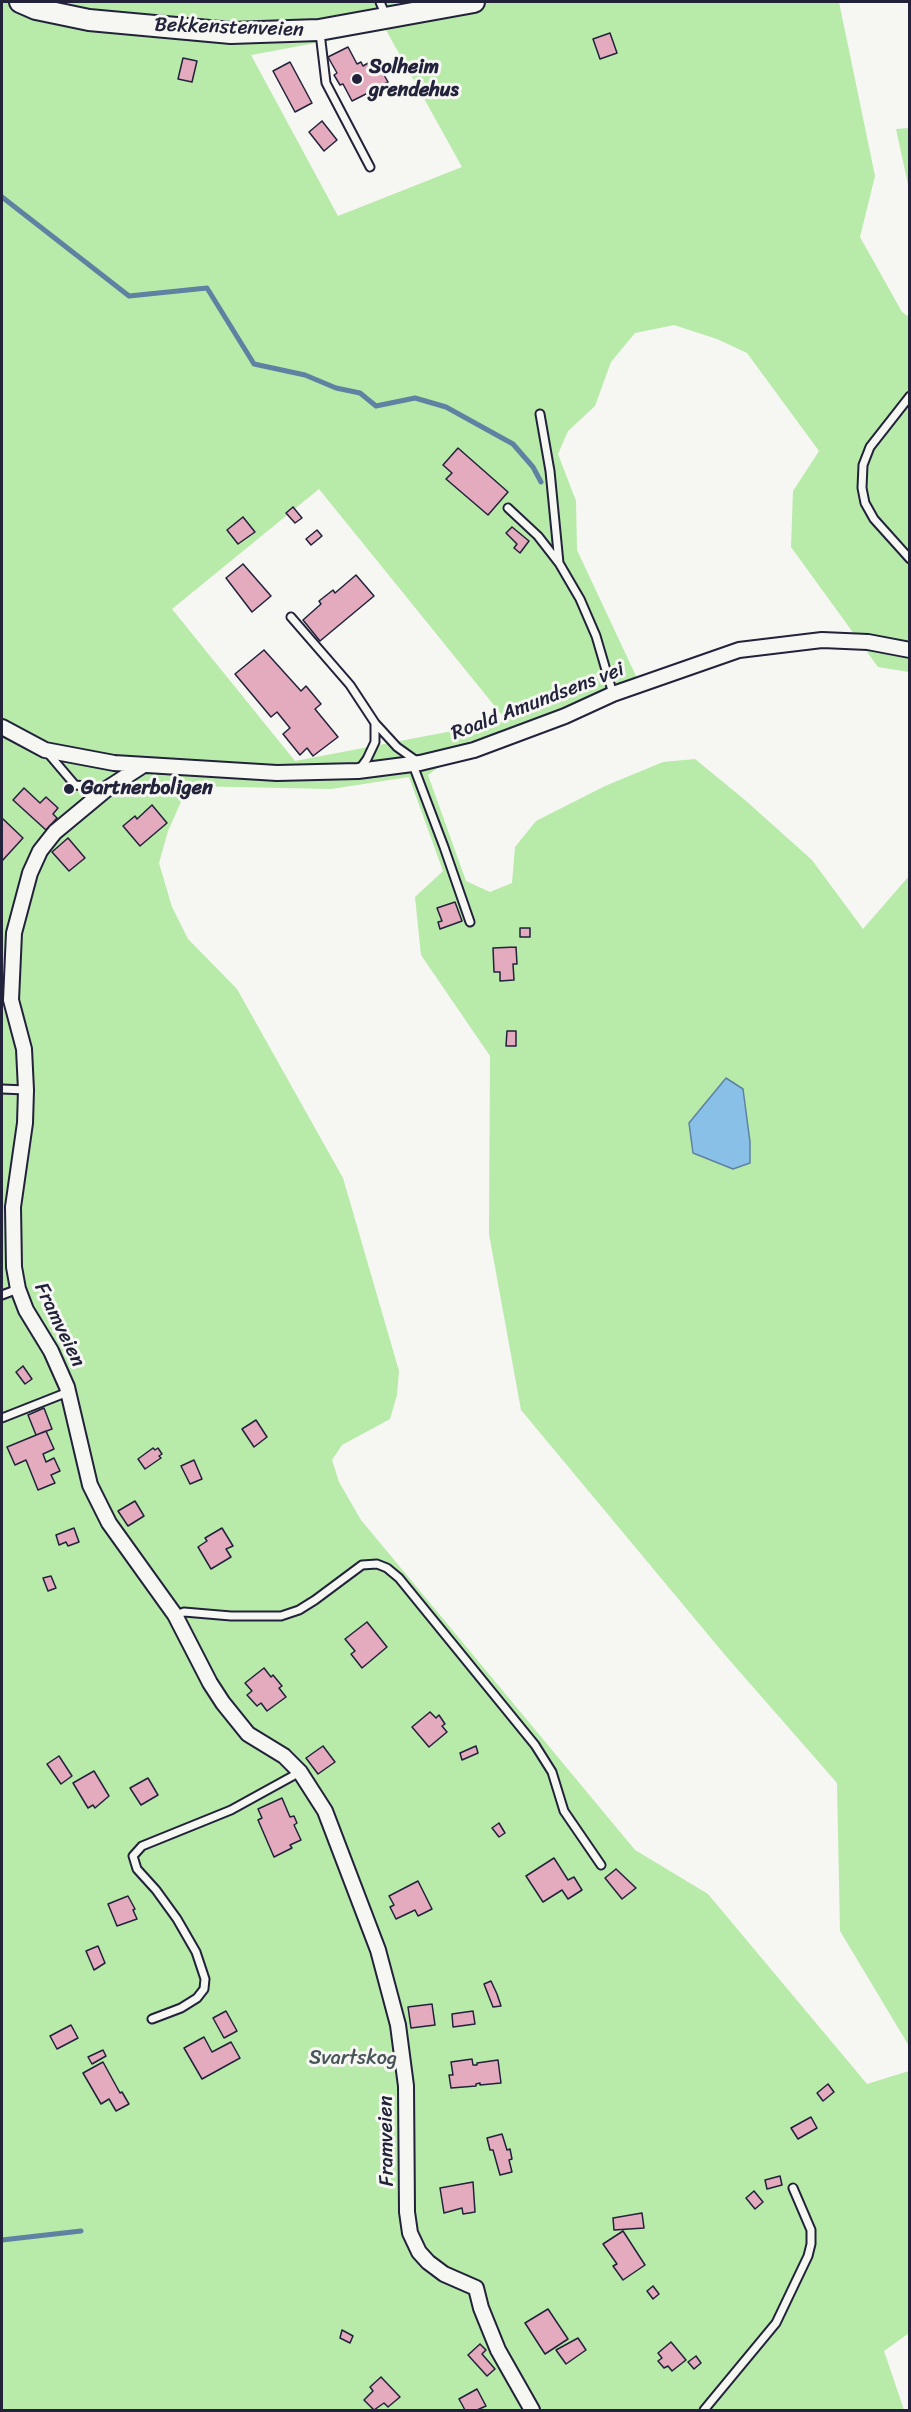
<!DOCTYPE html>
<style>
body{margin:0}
#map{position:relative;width:911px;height:2412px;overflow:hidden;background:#f6f6f2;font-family:Sriracha,sans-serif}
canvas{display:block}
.frame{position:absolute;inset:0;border:3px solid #22223b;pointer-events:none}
</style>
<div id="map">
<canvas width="911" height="2412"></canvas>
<div class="frame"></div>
</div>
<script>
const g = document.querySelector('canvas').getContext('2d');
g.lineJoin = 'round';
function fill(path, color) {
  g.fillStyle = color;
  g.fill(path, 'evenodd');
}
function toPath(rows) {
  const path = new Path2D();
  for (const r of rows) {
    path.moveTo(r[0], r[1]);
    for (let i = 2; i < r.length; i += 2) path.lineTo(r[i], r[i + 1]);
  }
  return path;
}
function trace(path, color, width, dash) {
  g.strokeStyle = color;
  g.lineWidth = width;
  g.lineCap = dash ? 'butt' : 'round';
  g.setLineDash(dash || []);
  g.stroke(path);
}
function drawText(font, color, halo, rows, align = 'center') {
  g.font = font + ' Sriracha,sans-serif';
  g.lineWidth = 6;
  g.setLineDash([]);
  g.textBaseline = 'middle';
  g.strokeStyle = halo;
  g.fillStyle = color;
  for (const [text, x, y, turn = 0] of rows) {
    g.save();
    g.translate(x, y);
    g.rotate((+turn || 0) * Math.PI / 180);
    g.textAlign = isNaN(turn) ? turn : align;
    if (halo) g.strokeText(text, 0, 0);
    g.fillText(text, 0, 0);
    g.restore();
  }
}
const green = toPath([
 [2,2,839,2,875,176,860,237,902,312,909,317,909,672,878,667,791,547,793,491,819,451,747,353,717,339,674,325,635,333,611,362,595,406,568,431,558,454,576,501,577,550,643,691,525,738,443,764,428,775,466,881,490,892,512,883,515,847,536,821,605,786,663,762,695,759,745,800,812,860,863,929,909,876,909,2046,840,1931,837,1783,725,1655,521,1410,489,1234,490,1056,421,955,415,897,443,871,409,777,331,789,188,786,168,831,159,863,172,907,188,939,237,989,343,1178,399,1371,397,1395,390,1419,342,1445,332,1460,339,1482,361,1520,635,1850,708,1894,867,2084,909,2071,909,2333,884,2351,904,2410,2,2410],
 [386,30,462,167,338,216,251,55],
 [319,489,506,720,505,721,295,761,172,609],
 [909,128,910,128,909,189,896,129]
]);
const water = toPath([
 [726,1078,743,1089,750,1142,750,1163,733,1169,693,1153,689,1123,726,1078]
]);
const stream = toPath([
 [2,197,129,296,207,288,254,364,305,375,336,388,360,393,376,406,415,398,446,407,513,444,533,467,541,482],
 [2,2240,81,2231]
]);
const building = toPath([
 [610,33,617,53,600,59,593,39,610,33],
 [348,47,357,64,361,62,363,66,375,59,388,82,377,88,379,91,368,97,366,94,352,101,343,84,340,85,334,75,337,73,328,57,348,47],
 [183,58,197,61,192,82,178,79,183,58],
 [290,62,312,103,295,112,273,71,290,62],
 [322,121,337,140,324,151,309,132,322,121],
 [458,448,508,492,488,515,446,479,452,473,443,465,458,448],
 [293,507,302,518,295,523,286,513,293,507],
 [243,517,255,532,238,544,227,530,243,517],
 [512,527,529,541,520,553,514,548,517,544,506,533,512,527],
 [317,530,322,536,311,545,306,539,317,530],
 [243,564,271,596,252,612,226,578,243,564],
 [356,575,374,596,320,641,303,620,321,604,319,601,333,590,335,593,356,575],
 [264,650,301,691,306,686,321,704,315,709,338,737,313,756,307,748,300,755,283,734,290,728,277,712,271,717,235,674,264,650],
 [24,788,40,803,46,797,58,808,53,814,57,818,46,830,13,800,24,788],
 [152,805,167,823,140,846,123,826,135,816,137,819,152,805],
 [2,818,23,838,2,861,2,818],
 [68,838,85,858,69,871,52,852,68,838],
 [455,902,462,921,440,929,438,922,442,921,437,908,455,902],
 [520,928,530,928,530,937,520,937,520,928],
 [516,947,517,964,513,964,514,980,500,981,500,972,494,972,493,948,516,947],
 [507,1031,516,1031,516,1046,506,1046,507,1031],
 [23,1366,32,1379,25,1384,16,1372,23,1366],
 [44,1408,52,1429,36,1435,28,1415,44,1408],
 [256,1420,267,1437,254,1447,242,1429,256,1420],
 [46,1431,54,1449,43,1454,46,1462,54,1458,60,1471,51,1475,55,1483,38,1490,26,1460,15,1465,7,1447,46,1431],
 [153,1448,155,1450,158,1448,162,1454,159,1456,161,1458,145,1469,138,1459,153,1448],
 [194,1460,202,1479,190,1484,181,1466,194,1460],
 [135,1501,144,1516,128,1526,118,1511,135,1501],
 [74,1528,79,1542,68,1546,66,1542,59,1545,56,1535,74,1528],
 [222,1528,233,1546,226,1549,231,1557,211,1569,198,1547,207,1541,205,1538,222,1528],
 [51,1576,56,1588,48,1591,43,1578,51,1576],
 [367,1622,387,1647,362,1668,351,1654,355,1651,345,1639,367,1622],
 [264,1668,271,1677,273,1675,282,1686,279,1688,286,1697,267,1711,261,1703,257,1706,247,1695,252,1691,245,1683,264,1668],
 [430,1712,436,1718,439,1715,445,1724,442,1726,447,1732,429,1747,412,1727,430,1712],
 [323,1746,335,1762,318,1774,306,1758,323,1746],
 [476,1746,478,1753,462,1760,460,1753,476,1746],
 [59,1756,72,1776,61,1784,47,1764,59,1756],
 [94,1771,109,1796,95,1808,93,1805,88,1808,73,1783,94,1771],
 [148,1778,158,1795,141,1805,130,1788,148,1778],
 [282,1798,290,1817,294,1816,297,1823,294,1825,301,1840,290,1845,292,1848,274,1857,258,1820,262,1818,258,1809,282,1798],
 [499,1823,505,1833,499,1837,492,1828,499,1823],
 [554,1858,568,1880,574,1877,582,1890,568,1899,562,1890,543,1902,526,1876,554,1858],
 [616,1869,636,1888,622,1899,605,1878,616,1869],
 [418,1881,432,1909,418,1916,415,1910,396,1919,390,1907,394,1905,389,1896,418,1881],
 [128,1896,135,1909,133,1910,137,1919,117,1926,108,1904,128,1896],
 [98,1946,105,1963,94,1970,86,1951,98,1946],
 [491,1981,497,1994,501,2006,493,2007,484,1984,491,1981],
 [432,2004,435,2025,411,2028,408,2007,432,2004],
 [226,2011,237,2031,224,2038,213,2018,226,2011],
 [473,2011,475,2024,453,2027,452,2014,473,2011],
 [71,2025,78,2038,57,2049,50,2036,71,2025],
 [204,2037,212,2052,231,2042,240,2058,202,2079,184,2048,204,2037],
 [103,2050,106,2056,92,2064,88,2057,103,2050],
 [472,2059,473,2065,477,2065,477,2063,498,2060,501,2083,480,2085,480,2083,476,2084,476,2086,451,2088,449,2075,453,2075,451,2062,472,2059],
 [103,2062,120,2093,122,2092,129,2104,116,2111,109,2099,101,2104,83,2073,103,2062],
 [828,2084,834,2092,823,2101,817,2093,828,2084],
 [811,2117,817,2128,798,2139,791,2128,811,2117],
 [502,2134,507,2150,510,2149,512,2159,509,2160,512,2172,500,2175,493,2150,490,2150,487,2138,502,2134],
 [780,2176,782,2185,767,2189,765,2180,780,2176],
 [473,2182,475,2212,463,2214,462,2208,444,2213,440,2188,473,2182],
 [754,2191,763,2202,755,2209,746,2198,754,2191],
 [642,2213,644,2228,614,2230,613,2218,642,2213],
 [623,2231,645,2265,623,2280,613,2266,617,2264,603,2244,623,2231],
 [653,2286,659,2294,653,2299,647,2291,653,2286],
 [548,2309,568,2339,545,2354,525,2323,548,2309],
 [342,2330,353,2336,350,2343,340,2338,342,2330],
 [578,2338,586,2350,566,2364,556,2350,578,2338],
 [671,2342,686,2360,672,2371,668,2366,664,2368,658,2361,662,2358,658,2353,671,2342],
 [480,2344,486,2350,482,2354,495,2369,487,2376,468,2355,480,2344],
 [696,2356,701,2363,694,2369,688,2362,696,2356],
 [381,2377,400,2397,388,2407,384,2403,374,2410,364,2400,373,2391,370,2387,381,2377],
 [477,2389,486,2406,477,2410,465,2410,459,2399,477,2389]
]);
const service = toPath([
 [380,2,386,16],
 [320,33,326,83,370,167],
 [910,396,870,447,863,465,862,488,865,503,874,519,910,559],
 [540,414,550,471,559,563,580,599,596,636,613,694],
 [508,508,538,536,559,563],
 [291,617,350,685,375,723,397,747,418,762],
 [47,752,75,785,107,788],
 [413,765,444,847,470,922],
 [359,770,367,759,375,742,375,723],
 [2,1089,26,1090],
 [2,1295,18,1289],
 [2,1418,68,1392],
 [175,1615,184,1612,231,1616,281,1616,299,1610,315,1600,362,1565,377,1564,387,1568,399,1578,535,1745,552,1772,564,1811,601,1865],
 [152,2019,181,2008,197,1998,204,1989,205,1979,196,1952,177,1919,156,1890,137,1869,133,1856,142,1846,231,1810,300,1772],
 [704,2410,776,2323,808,2256,811,2244,811,2230,793,2188]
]);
const minor = toPath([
 [2,727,45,750,114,763,277,773,358,771,420,763,474,750,565,716,613,694,739,650,822,640,868,642,910,650],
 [142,766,108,788,55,832,40,851,30,873,14,933,11,1000,24,1049,26,1090,25,1123,13,1207,14,1267,18,1289,26,1310,51,1351,67,1387,90,1485,109,1523,175,1615,210,1683,223,1703,248,1734,284,1756,300,1772,325,1811,378,1950,398,2025,406,2086,407,2212,410,2233,419,2252,428,2262,444,2274,476,2288,481,2308,498,2350,532,2410]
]);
const secondary = toPath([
 [20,2,36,9,89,20,231,33,319,30,474,2]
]);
const markers = [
 [357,79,6,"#22223b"],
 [69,789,6,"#22223b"]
];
const streetNames = [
 ["Bekkenstenveien",229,28,2],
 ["Roald Amundsens vei",538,702,-21],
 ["Framveien",59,1325,64],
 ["Framveien",387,2141,-91]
];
const poiNames = [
 ["Solheim",369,68],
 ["grendehus",369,91],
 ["Gartnerboligen",81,789]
];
const parkNames = [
 ["Svartskog",353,2059]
];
fill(green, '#b8eaaa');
fill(water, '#88c0e7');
trace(water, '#5f81a2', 1.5);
trace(stream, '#5f81a2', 5);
fill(building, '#e3abbd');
trace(building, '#22223b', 1.5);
trace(service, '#22223b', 11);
trace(minor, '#22223b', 18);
trace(secondary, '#22223b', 24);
trace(service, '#f6f6f2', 7);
trace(minor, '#f6f6f2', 14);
trace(secondary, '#f6f6f2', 20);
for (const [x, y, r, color] of markers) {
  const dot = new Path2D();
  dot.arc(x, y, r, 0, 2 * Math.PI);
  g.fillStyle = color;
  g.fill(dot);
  trace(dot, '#f6f6f2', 2);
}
drawText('20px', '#22223b', '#f6f6f2', streetNames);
drawText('bold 20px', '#22223b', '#f6f6f2', poiNames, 'left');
drawText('20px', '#485457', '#f6f6f2', parkNames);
</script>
